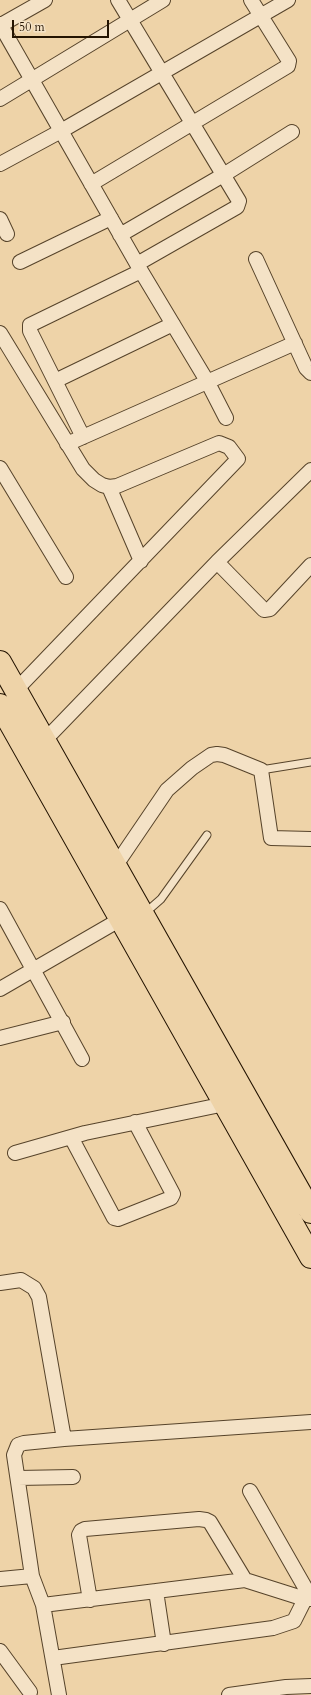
<!DOCTYPE html>
<style>
body{margin:0}
#map{position:relative;width:311px;height:1695px;overflow:hidden;background:#eed3a8;font-family:Cardo,serif}
canvas{display:block}
.scale{position:absolute;left:12px;top:20px;width:97px;height:18px;box-sizing:border-box;border:2px solid #231300;border-top:0;padding-left:5px;font-size:12px;line-height:14px;white-space:nowrap;color:#231300;-webkit-text-stroke:3px #f4e2c6;paint-order:stroke}
</style>
<div id="map">
<canvas width="311" height="1695"></canvas>
<div class="scale">50 m</div>
</div>
<script>
const g = document.querySelector('canvas').getContext('2d');
g.lineJoin = 'round';
function toPath(rows) {
  const path = new Path2D();
  for (const r of rows) {
    path.moveTo(r[0], r[1]);
    for (let i = 2; i < r.length; i += 2) path.lineTo(r[i], r[i + 1]);
  }
  return path;
}
function trace(path, color, width, dash) {
  g.strokeStyle = color;
  g.lineWidth = width;
  g.lineCap = dash ? 'butt' : 'round';
  g.setLineDash(dash || []);
  g.stroke(path);
}
const service = toPath([
 [261,770,311,762],
 [145,913,161,899,207,835]
]);
const minor = toPath([
 [118,0,239,201,237,207,137,264],
 [0,24,141,271,207,381,226,418],
 [1,25,45,0],
 [0,99,163,0],
 [0,164,61,131,288,0],
 [91,184,288,66,289,61,251,0],
 [0,219,7,234],
 [120,235,225,174,292,132],
 [256,259,306,368,311,373],
 [20,262,111,218],
 [0,333,83,469,94,480,102,485,109,487,117,486,219,443,229,447,238,459,16,690],
 [55,381,173,324],
 [83,437,30,331,30,325,141,271],
 [67,444,295,343],
 [0,468,66,577],
 [109,487,141,561],
 [217,562,264,610,270,609,311,565],
 [45,740,217,562,311,470],
 [116,865,167,790,192,768,211,755,217,754,224,755,261,770,271,838,311,839],
 [0,909,82,1059],
 [0,989,121,919],
 [0,1038,63,1022],
 [71,1137,114,1218,118,1219,171,1198,173,1194,135,1122],
 [15,1153,85,1133,225,1104],
 [0,1283,21,1280,34,1288,39,1297,64,1439],
 [18,1478,73,1477],
 [250,1491,311,1598],
 [0,1579,32,1576],
 [156,1591,164,1644],
 [90,1600,79,1535,81,1531,85,1529,199,1519,206,1520,210,1522,245,1580],
 [43,1605,245,1580,305,1599,311,1599],
 [0,1651,30,1692],
 [53,1658,273,1628,294,1621,305,1599],
 [59,1695,43,1605,32,1576,14,1455,18,1445,24,1443,64,1439,311,1422],
 [229,1695,286,1687,311,1686]
]);
const primary = toPath([
 [0,662,311,1212],
 [0,705,311,1257]
]);
trace(service, '#56432a', 9);
trace(minor, '#56432a', 16);
trace(primary, '#231300', 24);
trace(service, '#f4e2c6', 7);
trace(minor, '#f4e2c6', 14);
trace(primary, '#eed3a8', 22);
</script>
